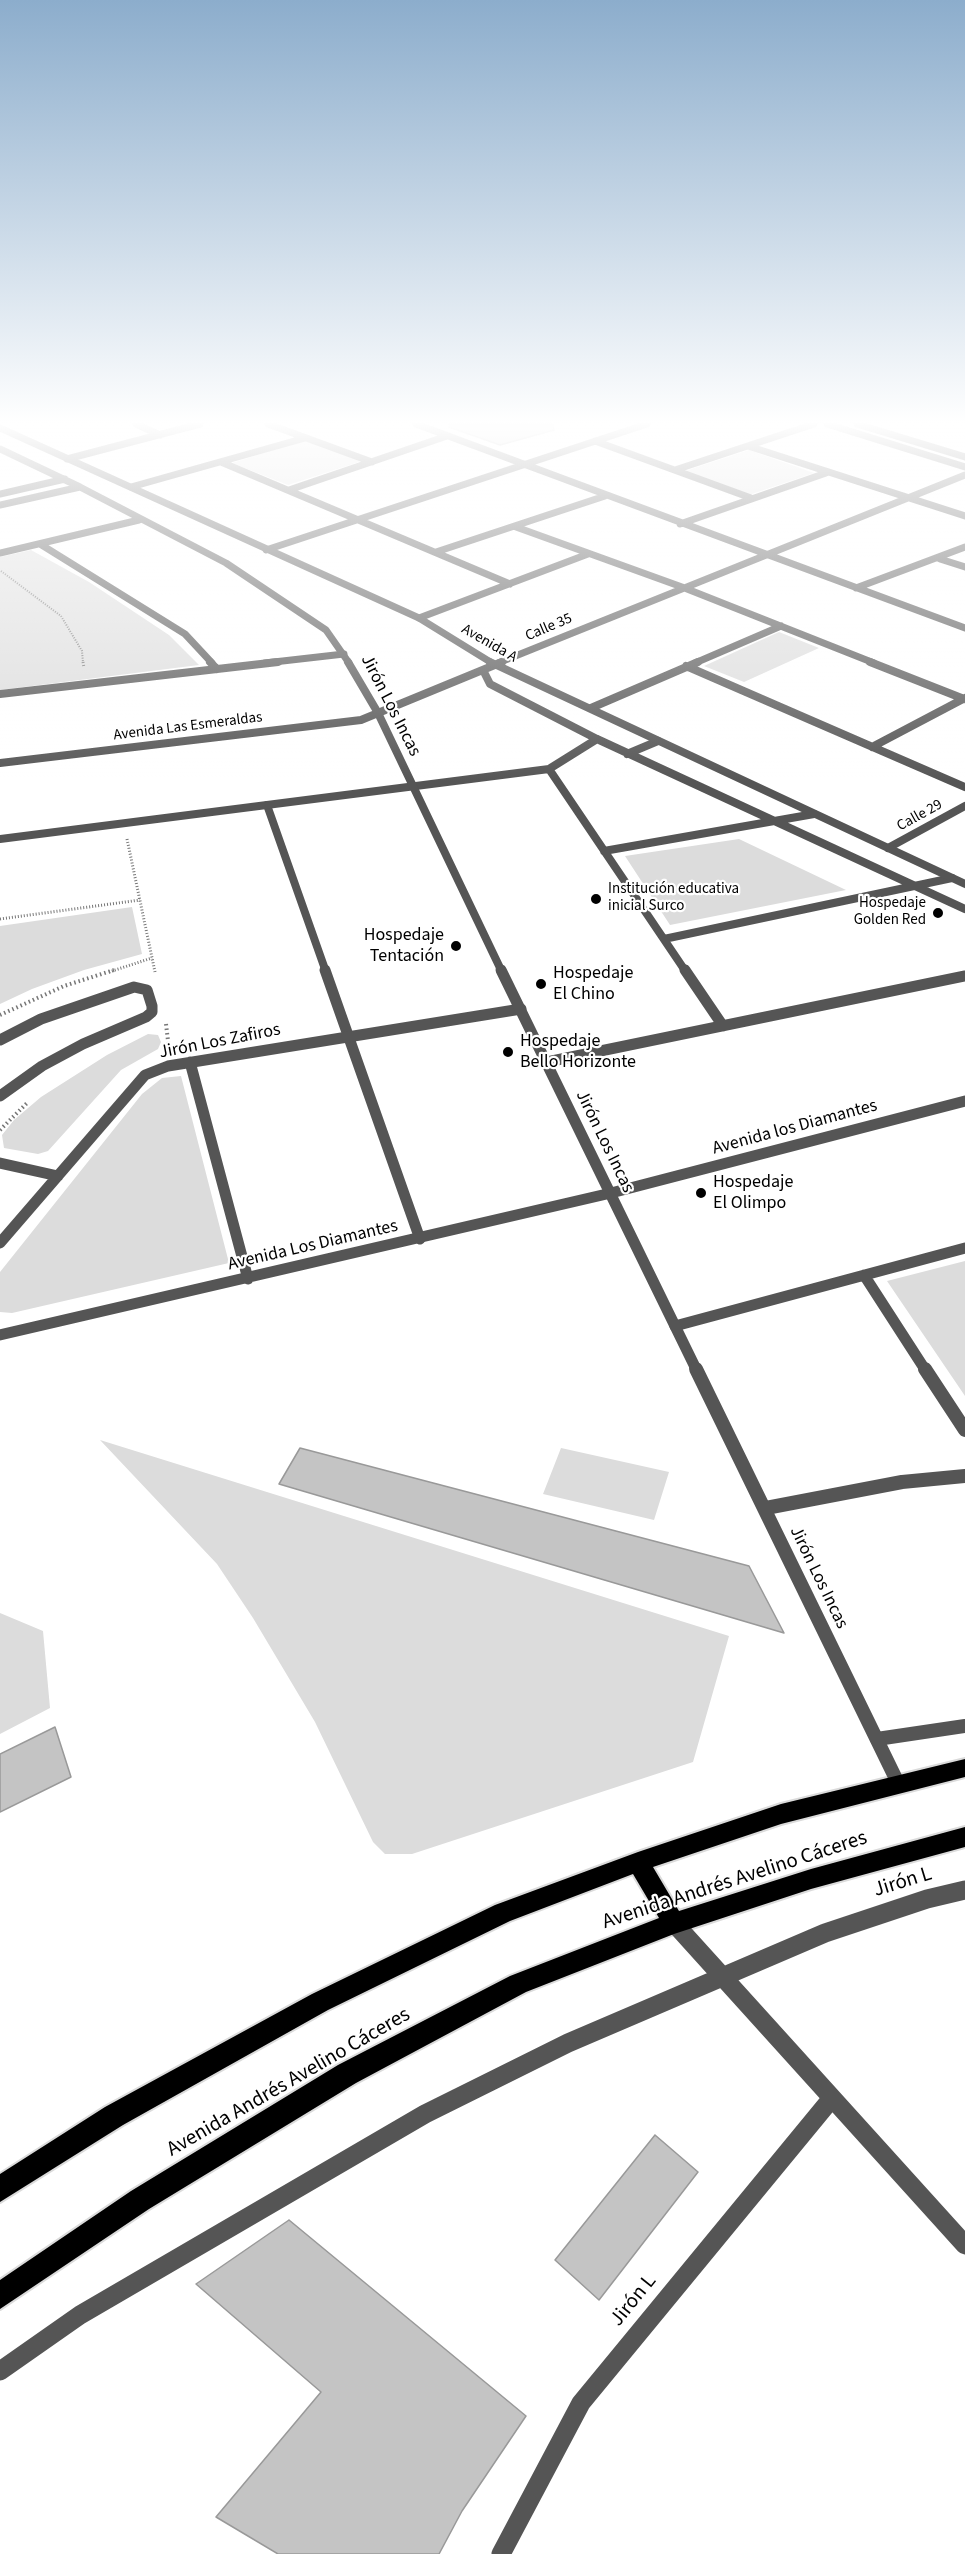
<!DOCTYPE html>
<meta charset="utf-8">
<style>
body{margin:0}
canvas{display:block;background:#fff}
</style>
<canvas width="965" height="2554"></canvas>
<script>
const g = document.querySelector('canvas').getContext('2d');
g.lineJoin = 'round';
function fill(path, color) {
  g.fillStyle = color;
  g.fill(path, 'evenodd');
}
function toPath(rows) {
  const path = new Path2D();
  for (const r of rows) {
    path.moveTo(r[0], r[1]);
    for (let i = 2; i < r.length; i += 2) path.lineTo(r[i], r[i + 1]);
  }
  return path;
}
function trace(path, color, width, dash) {
  g.strokeStyle = color;
  g.lineWidth = width;
  g.lineCap = dash ? 'butt' : 'round';
  g.setLineDash(dash || []);
  g.stroke(path);
}
function drawText(font, color, halo, rows, align = 'center') {
  g.font = font + ' "Source Sans 3",sans-serif';
  g.lineWidth = 4.5;
  g.setLineDash([]);
  g.textBaseline = 'middle';
  g.strokeStyle = halo;
  g.fillStyle = color;
  for (const [text, x, y, turn = 0] of rows) {
    g.save();
    g.translate(x, y);
    g.rotate((+turn || 0) * Math.PI / 180);
    g.textAlign = isNaN(turn) ? turn : align;
    if (halo) g.strokeText(text, 0, 0);
    g.fillText(text, 0, 0);
    g.restore();
  }
}
const green = toPath([
 [306,440,362,461,288,485,232,463],
 [749,450,814,473,749,495,685,471],
 [31,550,89,582,169,635,199,665,0,690,0,557],
 [779,632,819,648,744,682,704,666],
 [739,839,846,890,670,925,625,856],
 [132,907,142,954,84,970,32,989,0,1004,0,926],
 [148,1034,158,1035,161,1042,158,1049,121,1070,48,1151,38,1154,4,1148,2,1135,14,1120,41,1097,107,1055],
 [181,1076,229,1263,12,1313,0,1312,0,1272,142,1094,162,1078],
 [965,1261,965,1396,887,1281],
 [100,1440,729,1636,693,1762,412,1854,385,1854,373,1842,315,1722,253,1618,217,1564],
 [561,1448,669,1472,654,1520,543,1494],
 [0,1613,43,1631,50,1708,0,1734]
]);
const building = toPath([
 [449,424,553,424,554,430,500,445,449,427,449,424],
 [300,1448,749,1566,784,1633,279,1484,300,1448],
 [55,1727,71,1777,0,1812,0,1754,55,1727],
 [655,2135,698,2172,599,2300,555,2260,655,2135],
 [289,2220,526,2416,462,2511,439,2554,278,2554,216,2517,321,2392,196,2284,289,2220]
]);
const pathFar2 = toPath([
 [1,571,61,616,82,651,83,663]
]);
const pathFar1 = toPath([
 [83,662,84,668],
 [127,839,155,972],
 [0,919,140,900],
 [109,972,152,958]
]);
const path = toPath([
 [0,1015,64,986,114,970],
 [166,1024,169,1049],
 [0,1130,27,1103]
]);
const service = toPath([
 [0,1040,41,1019,134,987,147,990,152,1006,152,1012,146,1017,83,1044,42,1066,0,1096]
]);
const pedestrianFar1 = toPath([
 [267,805,326,972]
]);
const pedestrian = toPath([
 [325,970,420,1239]
]);
const minorFar4 = toPath([
 [136,424,160,435],
 [268,424,372,462],
 [416,424,965,628],
 [595,441,751,498],
 [748,446,965,516],
 [67,459,200,424],
 [221,462,510,584],
 [675,470,814,424],
 [131,487,305,438],
 [289,490,447,436],
 [680,524,826,473],
 [516,527,682,587,874,663],
 [40,544,185,634,212,663],
 [266,550,647,424],
 [436,552,605,496],
 [0,553,139,520],
 [940,559,965,567],
 [856,588,965,547],
 [419,618,588,554],
 [265,663,344,654],
 [498,663,965,475],
 [695,663,781,626]
]);
const minorFar3 = toPath([
 [210,662,217,669],
 [870,662,964,699],
 [686,666,965,787],
 [483,670,490,684,597,739,965,909],
 [0,694,278,662],
 [591,708,698,662],
 [872,747,965,698],
 [627,754,658,741],
 [0,763,361,720,502,662],
 [549,769,686,972],
 [0,839,549,769,597,739],
 [888,848,965,806],
 [604,851,814,814],
 [664,939,952,878]
]);
const minorFar2 = toPath([
 [685,970,723,1026],
 [190,1062,248,1279],
 [547,1062,965,976],
 [0,1163,58,1176],
 [0,1243,145,1075,168,1066,521,1009],
 [864,1275,926,1371],
 [675,1326,965,1248],
 [0,1335,611,1193,965,1101]
]);
const minorFar1 = toPath([
 [925,1369,965,1430],
 [766,1508,902,1482,965,1476],
 [877,1739,965,1726]
]);
const minor = toPath([
 [674,1923,965,2245],
 [0,2371,80,2315,425,2114,568,2043,825,1933,927,1899,965,1890],
 [501,2554,581,2403,832,2098]
]);
const tertiaryFar3 = toPath([
 [827,424,965,467],
 [857,424,965,457],
 [0,428,419,618,492,663],
 [0,449,80,487,226,563,326,630,349,663],
 [0,494,65,479],
 [0,505,80,487]
]);
const tertiaryFar2 = toPath([
 [348,662,378,713,502,972],
 [490,662,965,884]
]);
const tertiaryFar1 = toPath([
 [501,970,697,1371]
]);
const tertiary = toPath([
 [696,1369,898,1783]
]);
const trunk = toPath([
 [965,1759,965,1777,781,1824,653,1867,679,1911,811,1869,965,1827,965,1847,811,1889,674,1934,526,1992,356,2083,149,2209,0,2309,0,2280,131,2191,338,2065,510,1976,659,1918,633,1874,510,1921,328,2010,123,2125,0,2202,0,2174,105,2107,312,1994,495,1905,638,1852,781,1804,965,1759]
]);
const markers = [
 [596,899,6,"#000"],
 [938,913,6,"#000"],
 [456,946,6,"#000"],
 [541,984,6,"#000"],
 [508,1052,6,"#000"],
 [701,1193,6,"#000"]
];
const farStreetnames = [
 ["Calle 35",549,628,-23],
 ["Avenida A",489,644,30],
 ["Avenida Las Esmeraldas",188,727,-7],
 ["Calle 29",920,816,-29]
];
const farPoinames = [
 ["Institución educativa",608,890],
 ["inicial Surco",608,907],
 ["Hospedaje",926,904,"right"],
 ["Golden Red",926,921,"right"]
];
const streetNames = [
 ["Jirón Los Incas",390,706,63],
 ["Jirón Los Zafiros",220,1042,-11],
 ["Avenida los Diamantes",795,1128,-15],
 ["Jirón Los Incas",604,1142,64],
 ["Avenida Los Diamantes",313,1246,-13],
 ["Jirón Los Incas",818,1578,64]
];
const poiNames = [
 ["Hospedaje",444,936,"right"],
 ["Tentación",444,957,"right"],
 ["Hospedaje",553,974],
 ["El Chino",553,995],
 ["Hospedaje",520,1042],
 ["Bello Horizonte",520,1063],
 ["Hospedaje",713,1183],
 ["El Olimpo",713,1204]
];
const nearStreetnames = [
 ["Avenida Andrés Avelino Cáceres",735,1881,-18],
 ["Jirón L",903,1883,-17],
 ["Avenida Andrés Avelino Cáceres",289,2083,-30],
 ["Jirón L",634,2301,-51]
];
fill(green, '#dcdcdc');
fill(building, '#c4c4c4');
trace(building, '#999', 1.5);
trace(trunk, '#dbdbdb', 4);
trace(pathFar2, '#777', 2, [1, 1.5]);
trace(pathFar1, '#777', 3, [1, 2]);
trace(path, '#777', 4, [1.5, 3]);
trace(service, '#555', 11);
trace(pedestrianFar1, '#555', 8);
trace(pedestrian, '#555', 11);
trace(minorFar4, '#555', 7);
trace(minorFar3, '#555', 8);
trace(minorFar2, '#555', 11);
trace(minorFar1, '#555', 14);
trace(minor, '#555', 19);
trace(tertiaryFar3, '#555', 7);
trace(tertiaryFar2, '#555', 8);
trace(tertiaryFar1, '#555', 11);
trace(tertiary, '#555', 14);
fill(trunk, '#000');
const sky = g.createLinearGradient(0, 0, 0, 782);
sky.addColorStop(0, '#8cadcc');
sky.addColorStop(0.54, '#fff');
sky.addColorStop(1, '#ffffff00');
g.fillStyle = sky;
g.fillRect(0, 0, 965, 782);
for (const [x, y, r, color] of markers) {
  const dot = new Path2D();
  dot.arc(x, y, r, 0, 2 * Math.PI);
  g.fillStyle = color;
  g.fill(dot);
  trace(dot, '#fff', 2);
}
drawText('15px', '#000', '#fff', farStreetnames);
drawText('15px', '#000', '#fff', farPoinames, 'left');
drawText('18px', '#000', '#fff', streetNames);
drawText('18px', '#000', '#fff', poiNames, 'left');
drawText('21px', '#000', '#fff', nearStreetnames);
</script>
